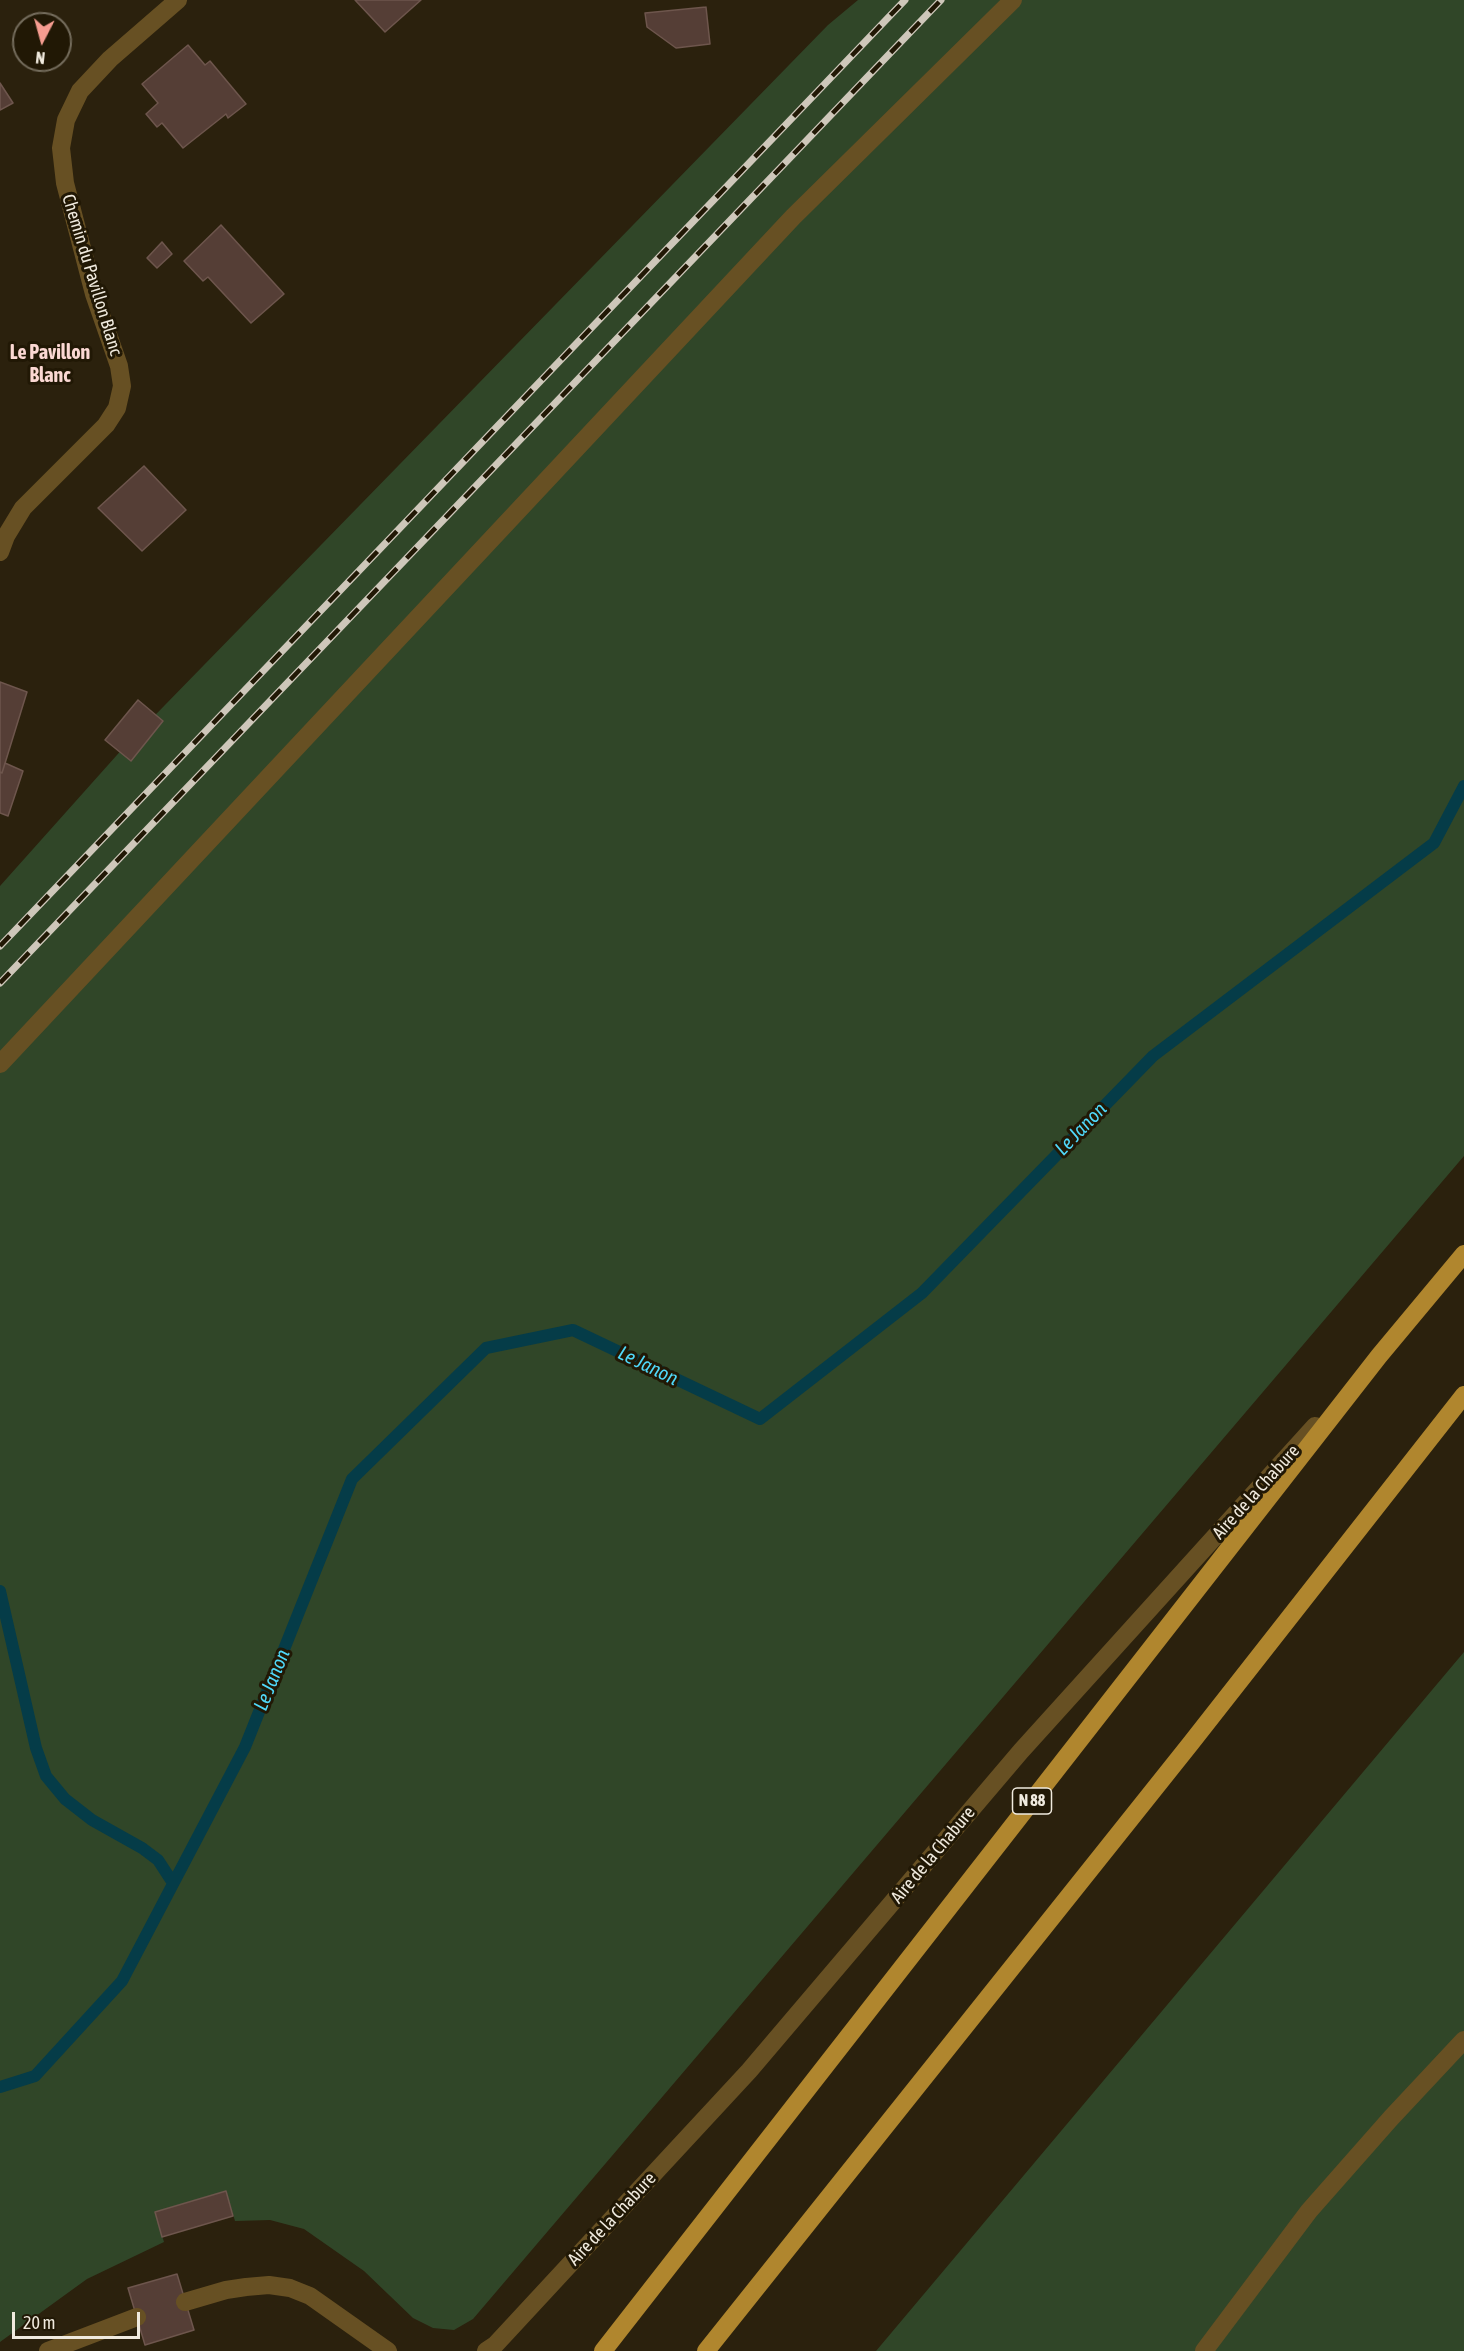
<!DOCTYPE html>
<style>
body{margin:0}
#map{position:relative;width:1464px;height:2351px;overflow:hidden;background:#2b210d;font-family:"Asap Condensed",sans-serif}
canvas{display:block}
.north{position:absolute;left:12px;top:12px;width:60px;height:60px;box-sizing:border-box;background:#211805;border:2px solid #746c5c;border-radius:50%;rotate:186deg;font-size:16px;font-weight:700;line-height:24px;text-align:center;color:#f0eade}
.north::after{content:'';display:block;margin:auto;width:21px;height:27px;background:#f59c90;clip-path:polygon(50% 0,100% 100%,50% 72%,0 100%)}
.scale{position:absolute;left:12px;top:2312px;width:128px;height:27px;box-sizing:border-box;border:3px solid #f0eade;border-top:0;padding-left:8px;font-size:18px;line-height:21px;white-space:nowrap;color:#f0eade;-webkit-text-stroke:4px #211805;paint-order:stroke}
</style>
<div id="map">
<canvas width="1464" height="2351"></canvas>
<div class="north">N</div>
<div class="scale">20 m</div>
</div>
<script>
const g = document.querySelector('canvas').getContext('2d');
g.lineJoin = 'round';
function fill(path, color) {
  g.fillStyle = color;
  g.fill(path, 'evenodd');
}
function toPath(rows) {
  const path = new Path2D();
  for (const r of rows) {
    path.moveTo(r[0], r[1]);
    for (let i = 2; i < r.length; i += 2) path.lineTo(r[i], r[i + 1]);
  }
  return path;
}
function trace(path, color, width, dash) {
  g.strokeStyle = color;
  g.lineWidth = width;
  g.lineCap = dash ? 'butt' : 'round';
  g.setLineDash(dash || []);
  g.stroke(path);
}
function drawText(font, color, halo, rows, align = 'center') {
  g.font = font + ' "Asap Condensed",sans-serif';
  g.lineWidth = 6;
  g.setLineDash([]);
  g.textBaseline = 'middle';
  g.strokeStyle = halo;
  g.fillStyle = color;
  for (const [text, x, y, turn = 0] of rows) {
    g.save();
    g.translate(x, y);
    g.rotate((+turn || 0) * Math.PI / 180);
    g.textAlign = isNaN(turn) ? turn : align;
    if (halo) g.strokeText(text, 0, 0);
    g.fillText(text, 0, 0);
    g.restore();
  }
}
const green = toPath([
 [858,0,1464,0,1464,1156,473,2319,454,2330,433,2328,413,2318,364,2271,304,2229,270,2220,235,2221,226,2191,155,2212,164,2242,87,2279,0,2342,0,886,125,746,828,25],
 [1464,1652,1464,2351,876,2351]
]);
const stream = toPath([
 [0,1591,36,1748,46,1776,65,1799,92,1820,142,1848,158,1860,173,1883],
 [0,2087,35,2076,122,1981,245,1747,352,1479,486,1348,573,1330,760,1419,922,1293,1153,1056,1434,843,1464,786]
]);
const building = toPath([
 [355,0,421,0,385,32,355,0],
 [706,7,710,44,676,48,647,27,645,13,706,7],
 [188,45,205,65,210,61,246,104,228,118,226,114,183,148,162,123,157,127,146,114,158,103,142,84,188,45],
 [0,83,13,103,0,110,0,83],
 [221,225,284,294,251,323,208,277,203,281,184,261,221,225],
 [162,242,172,254,157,268,147,258,162,242],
 [144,466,186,510,142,551,98,508,144,466],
 [0,682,27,692,2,773,0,772,0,682],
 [138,700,163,721,131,761,105,740,138,700],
 [5,763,23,771,8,816,0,813,0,772,2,773,5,763],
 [226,2191,233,2216,162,2237,155,2212,226,2191],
 [177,2274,194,2330,145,2345,128,2288,177,2274]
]);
const service = toPath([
 [0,1064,793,217,1013,0],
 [185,2302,226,2290,246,2287,269,2285,290,2288,310,2296,388,2351],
 [48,2351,137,2317],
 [486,2351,495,2345,749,2071,1021,1751,1315,1426]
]);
const minor = toPath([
 [0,552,6,536,23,508,106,425,117,408,122,386,119,366,94,294,65,183,61,148,66,120,80,91,110,59,178,0],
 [1204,2351,1309,2211,1391,2118,1464,2040]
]);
const trunk = toPath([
 [603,2351,1379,1356,1464,1254],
 [706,2351,1191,1743,1464,1395]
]);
const rail = toPath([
 [0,946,905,0],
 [0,983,941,0]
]);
const shields = [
 [1032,1801,39]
];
const shieldNames = [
 ["N 88",1032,1801]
];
const streetNames = [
 ["Chemin du Pavillon Blanc",92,275,73],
 ["Aire de la Chabure",1256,1492,-48],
 ["Aire de la Chabure",933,1855,-50],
 ["Aire de la Chabure",612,2219,-47]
];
const neighbourhoodNames = [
 ["Le Pavillon",50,353],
 ["Blanc",50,376]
];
const waterNames = [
 ["Le Janon",1081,1129,-46],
 ["Le Janon",648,1366,26],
 ["Le Janon",272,1680,-68]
];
fill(green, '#304628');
trace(stream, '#053c48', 12);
fill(building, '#553e36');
trace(building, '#6e564d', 1.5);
trace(service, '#675023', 18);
trace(minor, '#675023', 18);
trace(trunk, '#b0862e', 18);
trace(rail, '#cec7ba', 7);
trace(rail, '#211805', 4.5, [14]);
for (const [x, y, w] of shields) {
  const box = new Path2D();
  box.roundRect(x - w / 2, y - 13, w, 26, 4.5);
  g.fillStyle = '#211805';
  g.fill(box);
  trace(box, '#f0eade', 1.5);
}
drawText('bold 16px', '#f0eade', null, shieldNames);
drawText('18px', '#f0eade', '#211805', streetNames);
drawText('bold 20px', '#fbd8d3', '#211805', neighbourhoodNames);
drawText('italic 20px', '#50d8f9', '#211805', waterNames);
</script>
